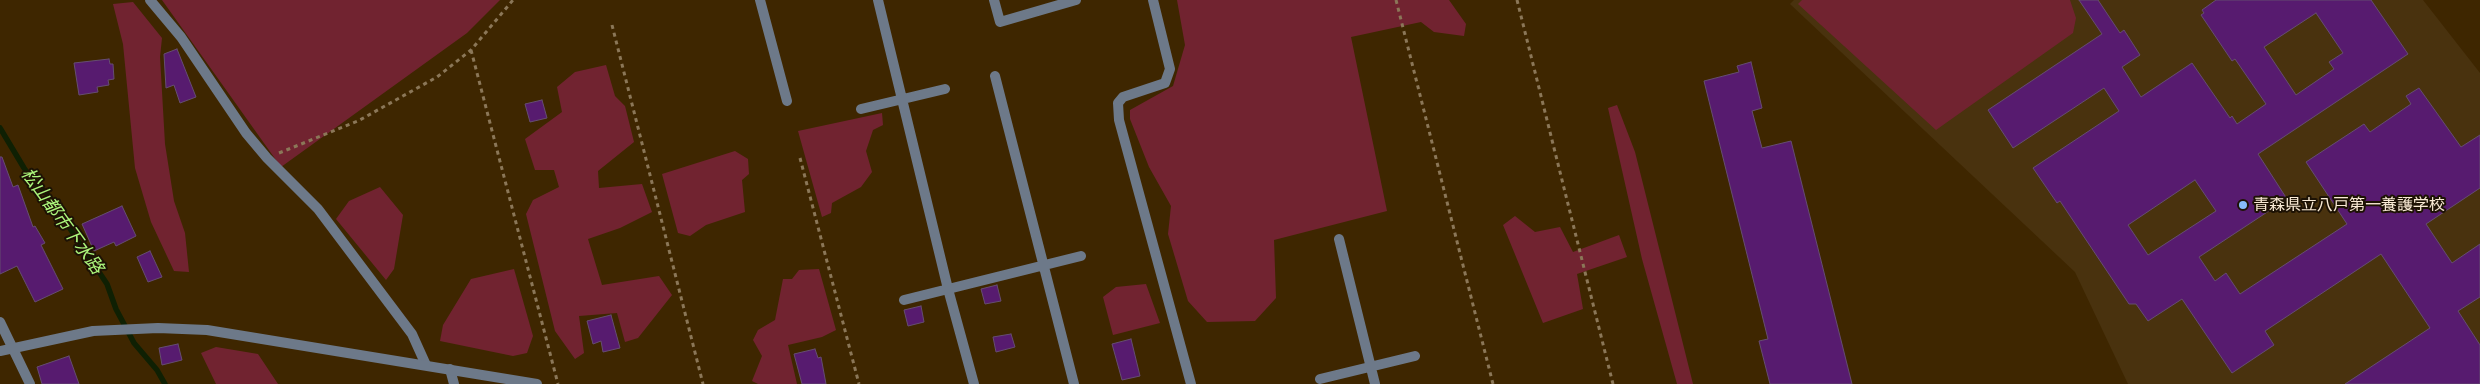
<!DOCTYPE html>
<meta charset="utf-8">
<style>
body{margin:0}
canvas{display:block;background:#3e2600}
</style>
<canvas width="2480" height="384"></canvas>
<script>
const g = document.querySelector('canvas').getContext('2d');
g.lineJoin = 'round';
function fill(path, color) {
  g.fillStyle = color;
  g.fill(path, 'evenodd');
}
function toPath(rows) {
  const path = new Path2D();
  for (const r of rows) {
    path.moveTo(r[0], r[1]);
    for (let i = 2; i < r.length; i += 2) path.lineTo(r[i], r[i + 1]);
  }
  return path;
}
function trace(path, color, width, dash) {
  g.strokeStyle = color;
  g.lineWidth = width;
  g.lineCap = dash ? 'butt' : 'round';
  g.setLineDash(dash || []);
  g.stroke(path);
}
function drawText(font, color, halo, rows, align = 'center') {
  g.font = font + ' "Public Sans","Noto Sans JP",sans-serif';
  g.lineWidth = 4;
  g.setLineDash([]);
  g.textBaseline = 'middle';
  g.strokeStyle = halo;
  g.fillStyle = color;
  for (const [text, x, y, turn = 0] of rows) {
    g.save();
    g.translate(x, y);
    g.rotate((+turn || 0) * Math.PI / 180);
    g.textAlign = isNaN(turn) ? turn : align;
    if (halo) g.strokeText(text, 0, 0);
    g.fillText(text, 0, 0);
    g.restore();
  }
}
const built = toPath([
 [1794,0,2423,0,2480,73,2480,384,2128,384,2075,272,1790,4]
]);
const green = toPath([
 [162,0,500,0,467,33,281,167],
 [1177,0,1449,0,1466,24,1464,36,1434,32,1421,22,1351,37,1387,211,1274,240,1276,298,1255,321,1207,322,1188,301,1168,234,1171,206,1149,167,1130,119,1130,110,1173,86,1185,45],
 [1802,0,2070,0,2076,18,2073,33,1936,130,1798,4],
 [133,2,162,38,160,57,165,144,174,201,185,233,189,272,174,271,151,222,135,168,123,44,113,4],
 [606,65,615,96,625,106,634,142,598,171,599,188,642,184,652,212,620,228,588,239,602,285,659,276,672,295,638,338,625,342,617,313,579,316,584,353,575,359,555,331,526,214,533,200,559,187,554,170,535,170,525,139,562,112,557,87,575,72],
 [1617,105,1635,152,1693,384,1677,384,1642,259,1608,108],
 [882,113,883,125,873,130,866,151,872,172,861,187,832,203,831,213,822,217,798,131],
 [735,151,748,159,749,174,742,180,745,212,706,225,690,236,678,233,662,174],
 [380,187,403,215,394,269,386,280,336,219,349,201],
 [1515,216,1535,232,1560,227,1573,252,1619,235,1627,257,1577,274,1583,309,1543,323,1503,225],
 [514,269,533,336,527,353,513,356,440,341,443,325,471,279],
 [819,269,836,330,822,337,788,345,797,384,758,384,752,381,762,356,753,340,758,330,775,320,783,279,792,279,799,270],
 [1146,284,1160,323,1113,335,1103,297,1116,287],
 [216,347,258,354,278,384,216,384,201,353]
]);
const stream = toPath([
 [0,128,24,168,34,182,47,194,107,284,116,309,134,343,157,370,165,384]
]);
const building = toPath([
 [2079,0,2098,0,2120,33,2124,30,2140,55,2122,67,2141,97,2192,63,2230,118,2232,116,2237,124,2266,104,2235,59,2232,61,2201,15,2204,13,2202,10,2216,0,2371,0,2408,54,2258,154,2287,199,2199,257,2215,281,2226,273,2240,294,2347,224,2306,162,2364,124,2370,132,2411,104,2406,96,2419,88,2461,147,2480,135,2480,188,2426,224,2452,263,2480,244,2480,297,2458,311,2480,345,2480,384,2345,384,2430,328,2381,254,2265,331,2274,345,2232,373,2182,299,2148,321,2136,304,2129,304,2060,201,2057,203,2033,168,2119,111,2104,88,2013,148,1988,110,2102,34,2079,0],
 [2316,13,2343,53,2329,62,2334,69,2296,95,2264,47,2316,13],
 [2195,180,2216,211,2148,255,2128,225,2195,180],
 [177,49,196,97,180,103,174,85,166,88,164,54,177,49],
 [109,59,110,64,113,64,114,79,108,80,109,85,97,87,98,92,79,95,74,63,109,59],
 [1751,62,1762,108,1752,111,1762,148,1791,141,1852,384,1770,384,1759,341,1768,339,1704,81,1739,72,1737,66,1751,62],
 [542,100,547,118,530,122,525,104,542,100],
 [0,157,2,157,13,187,18,185,33,227,35,226,45,243,41,245,63,289,35,302,17,266,0,274,0,157],
 [122,206,136,236,116,246,114,242,94,251,82,224,122,206],
 [150,251,162,277,148,282,137,257,150,251],
 [997,285,1001,301,985,304,981,289,997,285],
 [921,306,924,322,908,326,904,310,921,306],
 [611,315,620,348,603,352,601,341,593,344,587,321,611,315],
 [1011,334,1015,347,996,352,993,337,1011,334],
 [1131,339,1140,376,1122,380,1112,344,1131,339],
 [178,344,182,360,162,365,159,348,178,344],
 [815,349,818,358,821,357,826,384,802,384,794,354,815,349],
 [69,356,79,384,42,384,37,367,69,356]
]);
const path = toPath([
 [1396,0,1493,384],
 [1517,0,1613,384],
 [612,25,703,384],
 [471,50,558,384],
 [279,153,358,121,437,77,471,50,513,0],
 [800,158,859,384]
]);
const minor = toPath([
 [150,0,181,37,246,133,267,158,318,209,412,334,426,365],
 [760,0,787,101],
 [878,0,948,289,974,384],
 [994,0,1000,22,1076,0],
 [1153,0,1170,69,1165,83,1123,97,1118,103,1119,120,1191,384],
 [995,76,1074,384],
 [861,109,945,89],
 [1339,239,1375,384],
 [904,300,1081,256],
 [0,322,30,384],
 [450,369,454,384],
 [1320,379,1415,356]
]);
const tertiary = toPath([
 [0,351,93,331,158,328,207,330,537,384]
]);
const markers = [
 [2243,205,5,"#87bbfb"]
];
const poiNames = [
 ["青森県立八戸第一養護学校",2253,205]
];
const waterNames = [
 ["松山都市下水路",62,221,54]
];
fill(built, '#49320e');
fill(green, '#712330');
trace(stream, '#0f2003', 5.5);
fill(building, '#571b6f');
trace(building, '#654d71', 1);
trace(path, '#8b7758', 3, [4, 4]);
trace(minor, '#6d7989', 10);
trace(tertiary, '#6d7989', 10);
for (const [x, y, r, color] of markers) {
  const dot = new Path2D();
  dot.arc(x, y, r, 0, 2 * Math.PI);
  g.fillStyle = color;
  g.fill(dot);
  trace(dot, '#1d1204', 2);
}
drawText('16px', '#faebd6', '#1d1204', poiNames, 'left');
drawText('italic 18px', '#acf67c', '#1d1204', waterNames);
</script>
